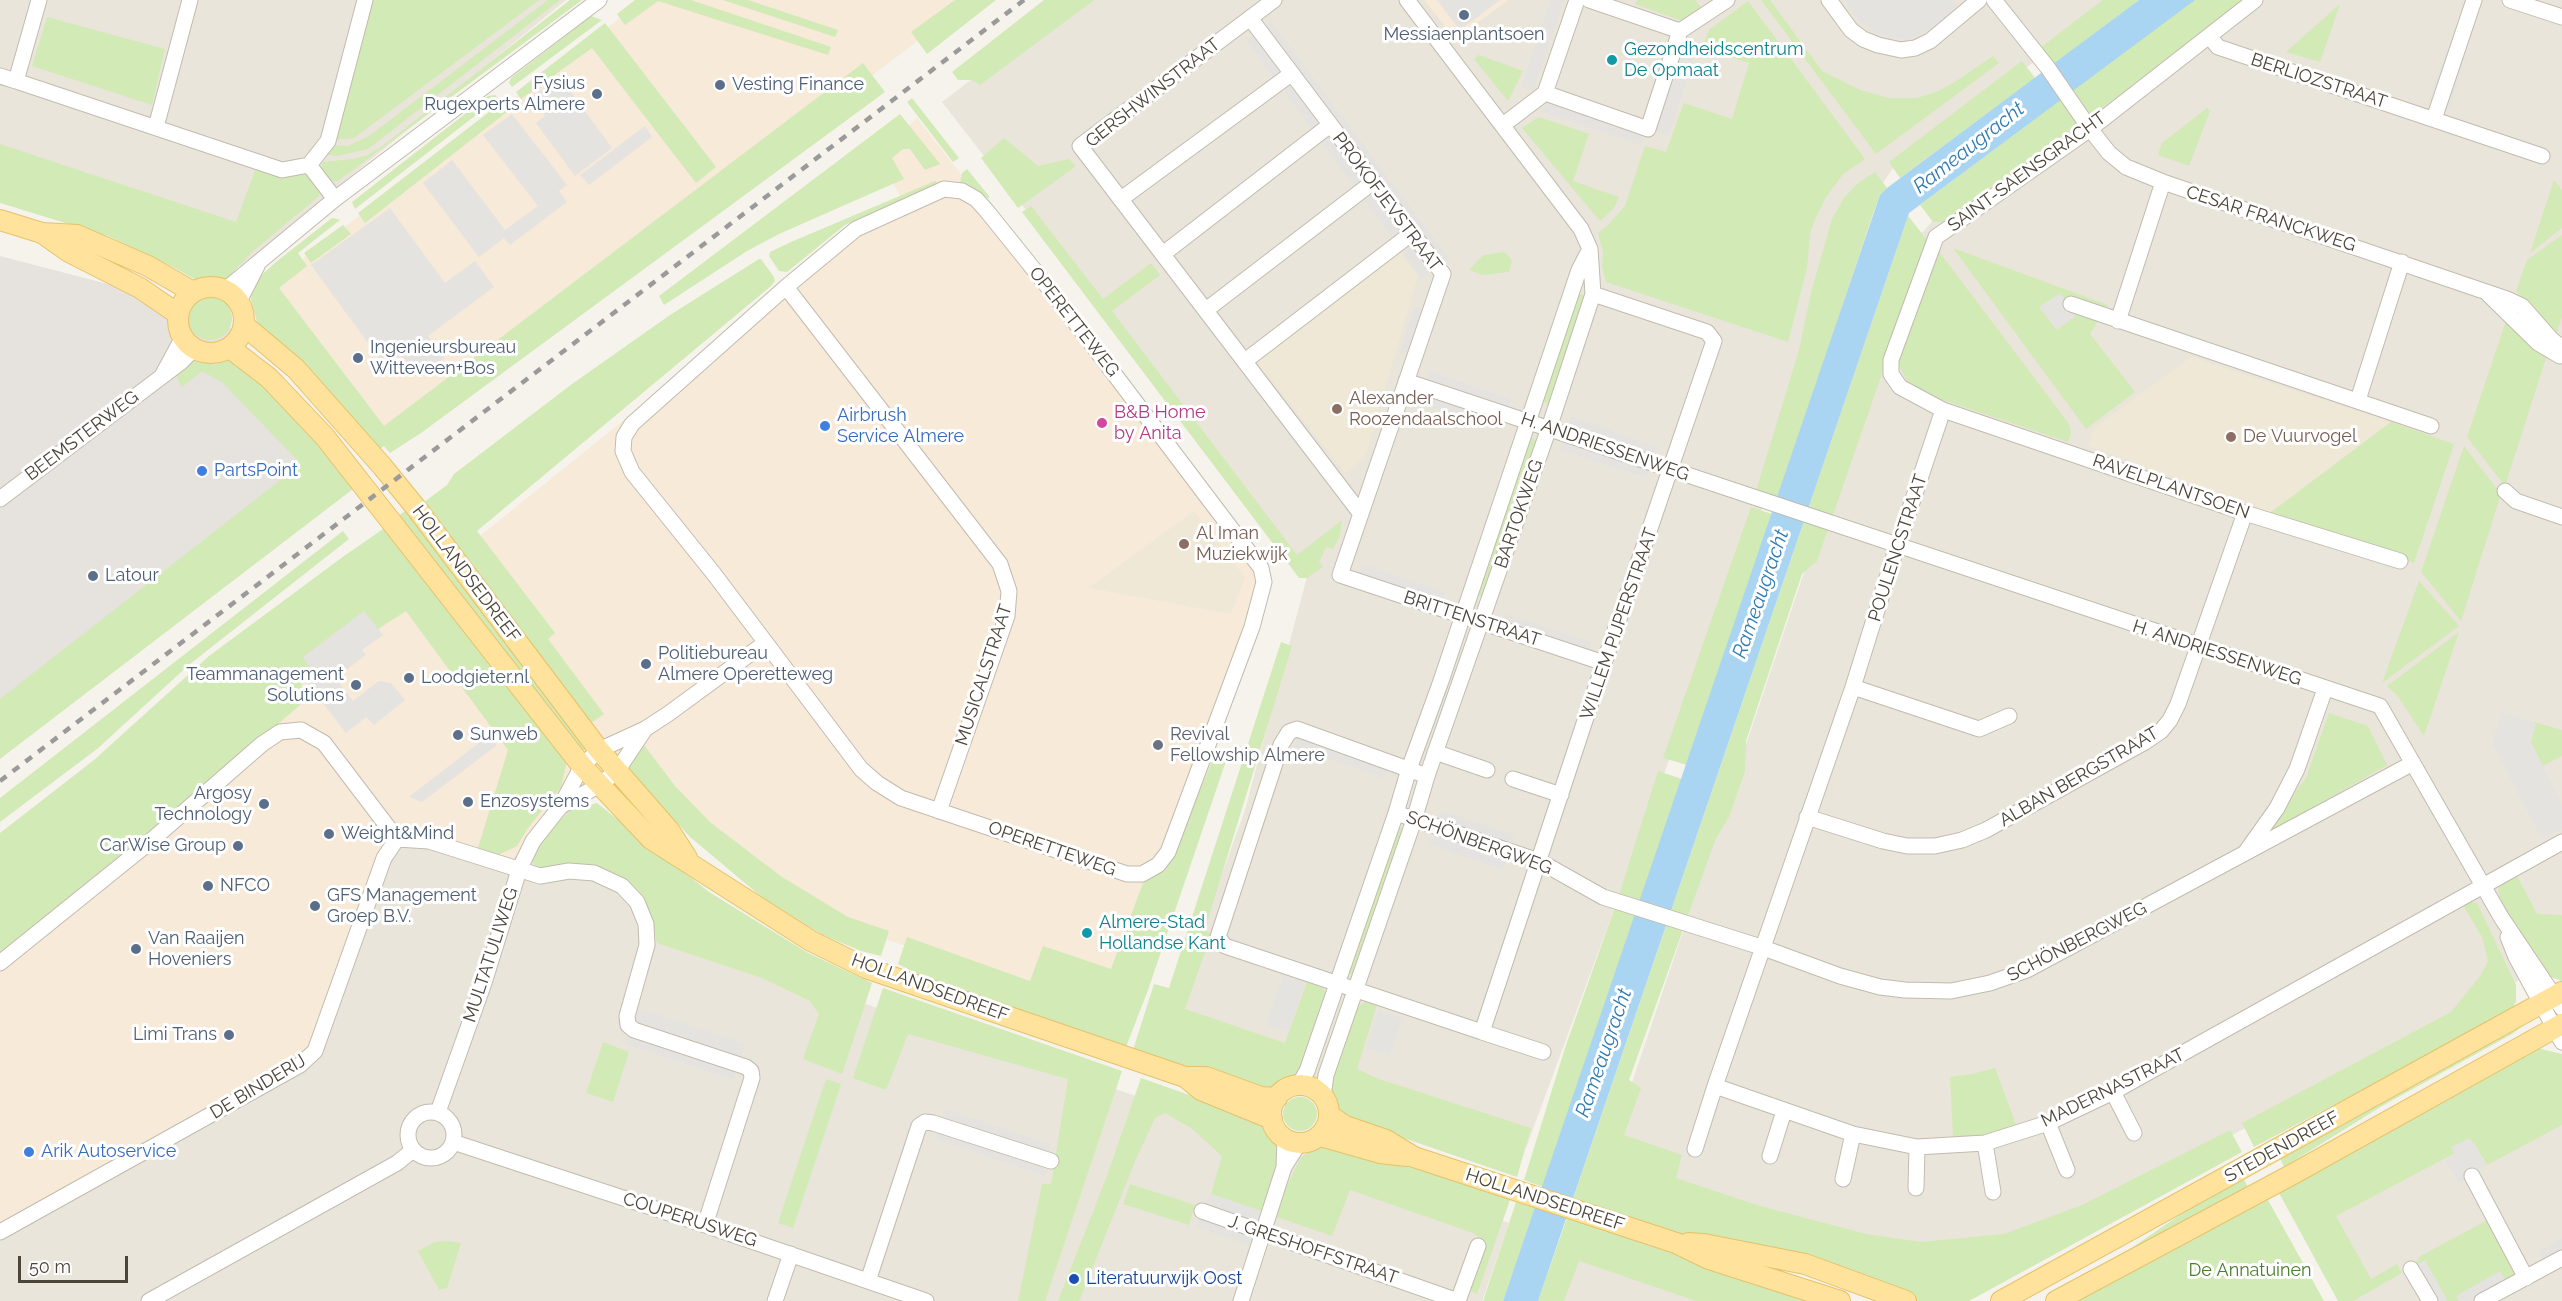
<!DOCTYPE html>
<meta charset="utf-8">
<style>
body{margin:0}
#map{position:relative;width:2562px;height:1301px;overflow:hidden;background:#f6f3ec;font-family:Raleway,sans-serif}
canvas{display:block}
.scale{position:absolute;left:18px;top:1256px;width:110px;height:27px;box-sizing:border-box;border:3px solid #4b4439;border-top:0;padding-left:8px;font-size:18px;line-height:21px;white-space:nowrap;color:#4b4439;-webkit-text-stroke:4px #fff;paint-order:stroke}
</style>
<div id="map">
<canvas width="2562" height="1301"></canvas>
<div class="scale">50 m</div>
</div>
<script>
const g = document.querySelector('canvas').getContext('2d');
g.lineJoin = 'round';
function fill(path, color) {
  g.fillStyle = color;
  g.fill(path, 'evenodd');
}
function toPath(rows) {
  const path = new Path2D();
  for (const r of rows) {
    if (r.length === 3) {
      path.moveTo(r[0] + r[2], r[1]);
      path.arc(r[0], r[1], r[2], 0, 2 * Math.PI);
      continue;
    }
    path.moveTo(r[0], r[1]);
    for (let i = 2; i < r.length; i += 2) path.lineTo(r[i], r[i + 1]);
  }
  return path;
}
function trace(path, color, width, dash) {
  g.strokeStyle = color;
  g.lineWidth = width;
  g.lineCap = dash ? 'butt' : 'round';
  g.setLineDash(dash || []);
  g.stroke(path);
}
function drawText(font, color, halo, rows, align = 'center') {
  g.font = font + ' Raleway,sans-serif';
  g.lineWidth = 6;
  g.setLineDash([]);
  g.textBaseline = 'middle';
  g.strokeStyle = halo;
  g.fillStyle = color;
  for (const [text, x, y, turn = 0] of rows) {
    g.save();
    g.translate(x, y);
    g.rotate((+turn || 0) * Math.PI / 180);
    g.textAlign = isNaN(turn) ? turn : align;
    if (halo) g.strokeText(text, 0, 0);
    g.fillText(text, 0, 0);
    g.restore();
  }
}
const residential = toPath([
 [0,0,566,0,241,266,0,179],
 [1076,0,2119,0,1897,162,1842,244,1814,367,1526,1148,1167,1027,1245,810,1308,573,942,102],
 [2226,0,2562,0,2562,953,2454,1021,2045,1231,1949,1258,1663,1185,1612,1142,1874,365,1920,235,1937,216],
 [573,792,638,849,854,1000,1509,1223,1482,1301,0,1301,0,1238,318,1058,401,830,506,866],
 [2562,1065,2562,1301,2345,1301,2297,1215],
 [1569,1229,1746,1301,1544,1301]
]);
const commercial = toPath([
 [644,0,971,0,392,443,264,288],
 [1424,0,1509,0,1455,39],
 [917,118,1268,567,1261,599,1128,1019,845,926,710,846,632,762,573,792,506,866,401,830,318,1058,0,1238,0,940,299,683,413,596,470,544,901,197,877,155]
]);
const industrial = toPath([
 [0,256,223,314,302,464,0,712]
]);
const education = toPath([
 [1398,249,1418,276,1365,457,1345,473,1256,361],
 [2191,357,2391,422,2270,513,2089,446,2094,428],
 [1194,511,1245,577,1231,614,1089,588]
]);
const green = toPath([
 [373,0,539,0,354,138,336,140],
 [548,0,560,0,368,149,337,156,327,155,334,145,348,146,369,136],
 [570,0,582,0,338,181,332,181,322,169,322,162,353,159,368,155,381,147],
 [635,0,691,0,831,47,828,55,658,1,625,25,617,14],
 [723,0,748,0,838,30,835,37],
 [955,0,996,0,927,54,911,32],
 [1044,0,1094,0,980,85,972,80,958,80,952,72],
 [1637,0,1695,0,1702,8,1682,21,1635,4],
 [1761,0,1770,0,1822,71,1860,90,1889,98,1917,98,1938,91,1955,82,1993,56,1999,63,1876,154],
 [2103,0,2139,0,2049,68,2036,51],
 [2193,0,2247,0,2177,54,1942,222,1933,222,1920,205],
 [1748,1,1865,159,1843,174,1826,197,1815,219,1810,233,1807,268,1788,342,1606,282,1602,266,1603,252,1598,233,1607,226,1625,206,1645,146,1666,152,1684,103,1732,119,1749,63,1702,48,1709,30],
 [2340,4,2320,62,2286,52],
 [591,16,602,20,512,87,509,83,511,78],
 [47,17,165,49,152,105,32,66],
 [605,23,716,167,696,183,592,48,521,99,516,92],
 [1479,55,1523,71,1508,101,1474,59],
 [2022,61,2035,78,1900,178,1889,162],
 [863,63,885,92,421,433,390,453,384,446,379,450,357,423,259,329,250,296,255,281,276,262,332,218,338,219,340,220,298,253,307,266,279,288,384,426],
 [495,95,498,98,355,209,352,202,488,96],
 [912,98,959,158,953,162,907,102],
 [502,102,508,111,365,223,358,213],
 [2207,108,2210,111,2189,166,2158,155,2162,143],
 [900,114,940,164,925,170,910,149,903,149,892,158,904,179,779,234,747,251,664,305,659,296],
 [1539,117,1589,134,1573,181,1619,197,1614,208,1600,221,1522,128],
 [1004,138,1038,166,1069,159,1076,166,1018,208,981,158],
 [0,144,236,222,256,168,276,175,292,176,306,174,319,190,319,196,251,253,227,279,215,284,201,283,175,268,108,236,0,203],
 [967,169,989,196,989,199,960,182,962,173],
 [1875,172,1887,188,1880,195,1874,211,1778,498,1756,491,1799,350,1812,289,1832,219,1844,198,1857,184],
 [2554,180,2562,190,2562,228,2530,253],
 [935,181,939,183,845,225,787,272,779,271,769,256,770,252,791,242],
 [1031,206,1103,299,1151,263,1160,275,1112,311,1297,555,1342,520,1340,536,1333,549,1326,547,1319,562,1323,567,1307,578,1299,578,1022,212],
 [1908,216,1928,241,1817,561,1802,574,1746,741,1745,771,1729,817,1716,838,1629,1080,1641,1088,1624,1135,1682,1155,1676,1178,1760,1206,1866,1234,1921,1242,2004,1234,2082,1205,2230,1130,2242,1152,1969,1301,1918,1301,1862,1281,1687,1238,1573,1199],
 [343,225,351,234,311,263,304,253],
 [2562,235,2562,317,2556,335,2516,291,2527,260],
 [1953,248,2108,305,2090,334,2135,392,2086,429],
 [1937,249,2069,424,2071,434,2068,442,1925,394,1907,381,1897,362],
 [1505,252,1512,261,1509,272,1482,275,1469,270,1483,255],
 [759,259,761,259,774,277,775,281,771,286,477,531,555,633,548,639,604,714,588,725,420,505,447,485,454,474,572,384,670,315],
 [1577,293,1585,296,1549,404,1541,401],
 [210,318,22],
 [2506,321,2547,355,2505,486,2467,437],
 [235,358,259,377,357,486,0,759,0,699,301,464,223,383,202,371,182,387,177,377,178,371,192,362,202,361,214,365],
 [2391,422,2454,444,2414,563,2270,513],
 [1529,438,1537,440,1483,597,1476,594],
 [2464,446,2501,494,2461,621,2421,572],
 [1751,507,1772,514,1687,765,1663,758],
 [409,508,586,743,585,749,579,751,394,519],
 [389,525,567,761,561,787,528,828,517,846,498,855,478,848,508,750,406,611,302,678,300,705,93,883,0,955,0,833,94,760,209,656,344,556],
 [343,531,349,539,190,664,97,749,0,822,0,798],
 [2419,581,2459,626,2382,683],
 [2459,632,2424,736,2397,695,2387,686],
 [1281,642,1292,646,1205,929,1211,935,1185,1009,1285,1043,1307,982,1324,989,1327,997,1300,1073,1289,1083,1274,1090,1262,1089,1133,1050,1154,984,1169,988],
 [2329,713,2368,726,2387,765,2273,830,2271,825,2306,778],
 [2534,722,2562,730,2562,756,2541,767,2528,742],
 [641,741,675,786,711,823,782,877,848,917,889,931,881,956,861,951,823,935,764,899,690,837,620,761],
 [1215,754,1227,758,1148,990,1126,1047,932,981,898,964,907,937,1030,981,1043,946,1111,969,1143,883,1166,870],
 [1658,771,1682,779,1640,902,1619,895],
 [597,803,709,892,808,953,872,983,842,1074,803,1059,819,1014,810,1001,762,978,657,943,650,912,643,900,621,879,538,869,533,862,533,854,546,833,573,809],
 [1397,826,1406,829,1352,975,1346,972],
 [2516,874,2537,914,2562,915,2562,981,2546,975,2534,963,2499,896,2498,884],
 [2469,901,2477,903,2516,985,2516,1002,2510,1012,2254,1147,2242,1123,2451,1012,2481,975,2488,961,2482,937,2463,905],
 [1615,907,1636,914,1543,1187,1524,1180,1565,1048],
 [883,988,1122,1071,1045,1301,1018,1301,1042,1184,1051,1184,1068,1079,908,1034,886,1090,853,1078],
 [1365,1002,1377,1005,1357,1069,1379,1079,1531,1128,1517,1177,1348,1119,1334,1105,1330,1092,1330,1084,1357,1007],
 [2525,1020,2528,1022,2512,1034,2382,1106,2284,1167,2279,1155],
 [603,1042,629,1052,613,1102,586,1093],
 [2537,1048,2562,1054,2562,1125,2487,1165,2474,1143,2336,1216,2371,1279,2397,1264,2402,1273,2353,1301,2338,1301,2279,1193,2300,1178],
 [1995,1068,2016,1125,1985,1136,1953,1137,1950,1077,1972,1074],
 [1141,1078,1266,1122,1270,1133,1279,1143,1276,1165,1270,1189,1261,1211,1211,1194,1222,1156,1191,1128,1165,1113,1155,1118,1136,1159,1079,1301,1058,1301,1107,1176],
 [826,1079,841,1084,793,1228,778,1223],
 [1300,1114,17],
 [1323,1144,1409,1167,1425,1170,1510,1200,1477,1294,1468,1290,1482,1239,1473,1233,1350,1190,1332,1236,1277,1217,1281,1198,1301,1157],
 [2242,1176,2249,1189,2114,1260,2225,1184],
 [1130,1184,1195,1205,1189,1225,1123,1204],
 [2268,1200,2324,1301,2067,1301,2108,1282],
 [1516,1202,1535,1208,1503,1301,1483,1301],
 [1567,1218,1751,1279,1814,1301,1696,1301,1579,1261,1564,1301,1538,1301],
 [2486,1221,2492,1222,2516,1274,2513,1278,2506,1281,2500,1272,2457,1296,2459,1301,2446,1301,2425,1261,2415,1265,2420,1256],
 [447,1241,461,1243,447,1288,439,1290,418,1251,435,1242]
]);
const parking = toPath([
 [1437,0,1500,0,1460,30],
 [1551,0,1564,0,1534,90,1521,86],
 [1844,0,1951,0,1957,8,1926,31,1909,39,1895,39,1877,33,1860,22],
 [1271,22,1449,259,1422,278,1247,41],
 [1683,42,1697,48,1669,135,1655,130],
 [2448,46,2467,52,2450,107,2429,100],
 [560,77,612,148,575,176,536,123,545,116,531,97],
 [1548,99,1645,132,1641,145,1542,112],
 [512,114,567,185,559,191,567,202,510,245,504,238,479,257,423,183,452,160,505,230,538,206,483,135],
 [645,126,652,137,589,185,580,175],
 [390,208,445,283,475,261,494,287,428,336,444,358,418,377,401,355,385,366,311,265],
 [2060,293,2077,315,2057,330,2039,307],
 [1415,306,1425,310,1411,355,1400,352],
 [1430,371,1511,399,1500,430,1419,402],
 [1571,416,1657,447,1646,478,1560,450],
 [1362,564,1445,592,1437,615,1354,588],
 [364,611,383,635,362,650,366,655,335,678,353,701,379,681,391,683,405,700,374,725,366,717,346,733,302,676,311,669,303,657],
 [1506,614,1592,642,1585,664,1499,634],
 [2502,712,2536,724,2531,742,2562,804,2562,829,2542,839,2492,743],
 [1298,733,1389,765,1384,778,1294,747],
 [489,735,497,745,422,802,409,797],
 [1442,811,1514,835,1503,870,1430,844],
 [1283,975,1305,982,1289,1032,1266,1025],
 [638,1008,746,1044,733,1080,625,1044],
 [1378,1010,1402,1018,1390,1056,1366,1048],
 [945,1109,1051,1144,1044,1176,936,1139],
 [2470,1138,2486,1166,2459,1183,2446,1160,2455,1155,2451,1147],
 [1211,1194,1261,1211,1248,1245,1195,1227,1203,1205],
 [2562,1238,2562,1250,2543,1260,2538,1251],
 [2425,1260,2447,1300,2446,1301,2435,1301,2415,1266],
 [2500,1271,2506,1281,2470,1301,2459,1301,2456,1296]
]);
const water = toPath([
 [2139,0,2195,0,1909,213,1538,1301,1503,1301,1880,195,1887,188]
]);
const minor = toPath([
 [39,0,16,81,282,170,309,165],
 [1274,0,1080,146,1361,514],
 [1577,0,1545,93,1648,129,1680,31,1727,0],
 [1589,0,1680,31],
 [1829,0,1851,30,1863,39,1878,45,1901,50,1915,48,1930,41,1979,0],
 [1994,0,2048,68,2090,129,2109,153,2126,167,2163,182,2507,299,2522,306,2551,339,2562,348],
 [2255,0,2090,129,1936,237,1891,360,1891,374,1900,387,1943,410,2245,513,2400,561],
 [2510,0,2562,17],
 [1250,18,1443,274,1340,575,1604,663],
 [2209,36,2218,47,2542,156],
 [0,76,16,81],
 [2434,119,2474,0],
 [1503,125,1545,93],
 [156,127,190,0],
 [944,189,962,191,976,199,986,210,1056,297,1261,568,1264,582,1252,627,1168,852,1158,865,1142,874,1127,874,901,798,877,783,861,769,714,574,632,472,623,451,624,437,632,424,786,287,856,229,944,189],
 [335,199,309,165,328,141,365,0],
 [1121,199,1291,74],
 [1163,254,1330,125],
 [786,287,1000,564,1009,591,1007,616,939,811],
 [225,290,335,199,599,0],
 [2488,294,2538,343,2560,356],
 [239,301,257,266],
 [2071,304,2431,426],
 [1206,310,1373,182],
 [2118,321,2163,182],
 [1245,361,1412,233],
 [163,374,183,337],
 [1406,381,2380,706,2501,917,2562,1008],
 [2358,400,2402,262],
 [1943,410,1892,562,1853,687,1715,1086,1853,1134,1917,1147,1985,1143,2048,1123,2113,1092,2562,842],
 [2505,491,2516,501,2562,517],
 [0,499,181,362,194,349],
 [1853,687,1979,729,2009,716],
 [1435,752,1487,770],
 [1427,776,1297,729,1289,732,1281,745,1218,937,1225,946,1482,1032,1604,663,1714,341,1707,332,1593,294],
 [1513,779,1561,795],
 [561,806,598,786,617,771,645,729],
 [1396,813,1539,861,1603,897,1761,947,1840,976,1880,987,1905,990,1951,991,1990,983,2027,970,2413,763],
 [1807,817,1883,841,1907,846,1935,846,1962,840,1986,830,2145,742,2161,731,2170,720,2178,704,2245,513],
 [2245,853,2277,808,2297,769,2325,689],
 [2508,937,2516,957,2562,1042],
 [0,963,145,846,262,744,280,732,301,730,324,743,397,839],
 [1482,1032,1543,1052],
 [1298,1086,1307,1071,1396,813,1409,769,1441,681,1579,270,1590,249],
 [2113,1092,2134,1133],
 [1323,1097,1326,1075,1414,820,1427,776,1549,428,1593,294,1590,249,1581,229,1407,0],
 [431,1135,23],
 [438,1112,484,983,519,870,533,841,560,807,582,766,599,750,645,729,668,714,765,643],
 [2048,1123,2067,1170],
 [453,1142,705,1225,926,1301],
 [1985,1143,1993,1192],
 [1695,1149,1715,1086],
 [1770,1156,1784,1111],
 [1284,1167,1285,1139],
 [2472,1176,2526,1278],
 [1843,1179,1853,1134],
 [1916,1188,1917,1147],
 [1202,1211,1458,1301],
 [0,1232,300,1065,315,1051,384,858,397,839,429,841,540,876,569,871,594,873,622,886,637,902,646,924,647,945,627,1016,628,1025,634,1030,746,1067,751,1071,752,1078,705,1225],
 [2411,1269,2430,1301],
 [868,1281,919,1126,925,1122,933,1123,1051,1161],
 [149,1301,397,1163,413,1150],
 [775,1301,791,1254],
 [1241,1301,1284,1167,1299,1143],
 [1458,1301,1478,1246],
 [2482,1301,2562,1258]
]);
const major = toPath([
 [0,220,42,233,77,235,148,266,193,292],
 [42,233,69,252,140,288,178,314],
 [211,320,33],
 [245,326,296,369,382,466,417,509,599,750,669,830,687,858],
 [230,348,269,378,325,437,582,766,651,839,811,941,866,968,1185,1077,1201,1090,1272,1119],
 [1185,1077,1206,1077,1261,1097,1277,1098],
 [1300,1114,29],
 [1329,1115,1345,1126,1386,1140,1414,1157,1676,1243,1709,1259,1840,1301],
 [1320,1136,1380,1153,1407,1156],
 [1688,1243,1704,1244,1805,1264,1906,1301],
 [2001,1301,2562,992],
 [2056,1301,2293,1174,2562,1024]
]);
const rail = toPath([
 [0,781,1024,0]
]);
const markers = [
 [1464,15,6,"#5c6f8a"],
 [1612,60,6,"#0f9aa8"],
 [720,85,6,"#5c6f8a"],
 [597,94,6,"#5c6f8a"],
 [358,358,6,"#5c6f8a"],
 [1337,409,6,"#8d6e63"],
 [1102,423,6,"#d1479c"],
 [825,426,6,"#3f7fe0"],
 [2231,437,6,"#8d6e63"],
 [202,471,6,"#3f7fe0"],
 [1184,544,6,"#8d6e63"],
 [93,576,6,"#5c6f8a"],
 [646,664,6,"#5c6f8a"],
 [409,678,6,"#5c6f8a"],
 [356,685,6,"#5c6f8a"],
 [458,735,6,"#5c6f8a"],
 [1158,745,6,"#6b7280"],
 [468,802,6,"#5c6f8a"],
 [264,804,6,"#5c6f8a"],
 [329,834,6,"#5c6f8a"],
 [238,846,6,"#5c6f8a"],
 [208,886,6,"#5c6f8a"],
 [315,906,6,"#5c6f8a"],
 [1087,933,6,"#0f9aa8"],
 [136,949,6,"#5c6f8a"],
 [229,1035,6,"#5c6f8a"],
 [29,1152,6,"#3f7fe0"],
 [1074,1279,6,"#1a4fb4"]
];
const serviceNames = [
 ["Messiaenplantsoen",1464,35,"center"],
 ["Fysius",585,84,"right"],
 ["Rugexperts Almere",585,105,"right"],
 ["Vesting Finance",732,85],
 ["Ingenieursbureau",370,348],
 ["Witteveen+Bos",370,369],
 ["Latour",105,576],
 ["Politiebureau",658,654],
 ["Almere Operetteweg",658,675],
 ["Teammanagement",344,675,"right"],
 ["Solutions",344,696,"right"],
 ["Loodgieter.nl",421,678],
 ["Sunweb",470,735],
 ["Argosy",252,794,"right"],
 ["Technology",252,815,"right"],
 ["Enzosystems",480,802],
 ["Weight&Mind",341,834],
 ["CarWise Group",226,846,"right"],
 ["NFCO",220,886],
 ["GFS Management",327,896],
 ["Groep B.V.",327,917],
 ["Van Raaijen",148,939],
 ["Hoveniers",148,960],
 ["Limi Trans",217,1035,"right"]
];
const cultureNames = [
 ["Gezondheidscentrum",1624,50],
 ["De Opmaat",1624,71],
 ["Almere-Stad",1099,923],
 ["Hollandse Kant",1099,944]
];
const streetNames = [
 ["BERLIOZSTRAAT",2319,81,18],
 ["GERSHWINSTRAAT",1153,93,-38],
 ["SAINT-SAENSGRACHT",2027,172,-36],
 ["PROKOFJEVSTRAAT",1387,202,53],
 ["CESAR FRANCKWEG",2271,219,18],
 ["OPERETTEWEG",1074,322,52],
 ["BEEMSTERWEG",82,436,-37],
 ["H. ANDRIESSENWEG",1605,447,19],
 ["RAVELPLANTSOEN",2171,487,19],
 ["BARTOKWEG",1519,514,-71],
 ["POULENCSTRAAT",1898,548,-72],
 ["HOLLANDSEDREEF",466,574,53],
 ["BRITTENSTRAAT",1472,619,18],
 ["WILLEM PIJPERSTRAAT",1619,624,-71],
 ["H. ANDRIESSENWEG",2217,653,18],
 ["MUSICALSTRAAT",984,675,-72],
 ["ALBAN BERGSTRAAT",2079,777,-30],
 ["SCHÖNBERGWEG",1479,843,20],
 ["OPERETTEWEG",1052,849,19],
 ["SCHÖNBERGWEG",2077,942,-27],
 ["MULTATULIWEG",491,955,-72],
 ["HOLLANDSEDREEF",930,988,20],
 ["DE BINDERIJ",258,1087,-31],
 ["MADERNASTRAAT",2113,1088,-26],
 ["STEDENDREEF",2282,1147,-29],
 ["HOLLANDSEDREEF",1545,1200,18],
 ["COUPERUSWEG",690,1220,18],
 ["J. GRESHOFFSTRAAT",1313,1250,19]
];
const educationNames = [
 ["Alexander",1349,399],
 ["Roozendaalschool",1349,420],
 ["De Vuurvogel",2243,437],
 ["Al Iman",1196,534],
 ["Muziekwijk",1196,555]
];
const hotelNames = [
 ["B&B Home",1114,413],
 ["by Anita",1114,434]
];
const shopNames = [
 ["Airbrush",837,416],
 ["Service Almere",837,437],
 ["PartsPoint",214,471],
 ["Arik Autoservice",41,1152]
];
const worshipNames = [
 ["Revival",1170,735],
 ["Fellowship Almere",1170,756]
];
const parkNames = [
 ["De Annatuinen",2250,1271]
];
const transitNames = [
 ["Literatuurwijk Oost",1086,1279]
];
const waterNames = [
 ["Rameaugracht",1969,148,-38],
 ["Rameaugracht",1761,594,-71],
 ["Rameaugracht",1604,1053,-71]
];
fill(residential, '#eae5da');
fill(commercial, '#f7ead8');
fill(industrial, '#e6e2dd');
fill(education, '#efe8d6');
fill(green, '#d2eab5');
fill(parking, '#e5e3e0');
fill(water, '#a9d4f2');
trace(minor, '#c2bbae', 17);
trace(major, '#e6c16a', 22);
trace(minor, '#fff', 15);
trace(major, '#ffe39c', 20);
trace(rail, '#9a9a9a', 4.5, [8, 8]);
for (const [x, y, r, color] of markers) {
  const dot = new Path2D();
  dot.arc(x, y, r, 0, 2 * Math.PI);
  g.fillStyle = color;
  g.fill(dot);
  trace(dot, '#fff', 2);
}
drawText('18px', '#4e5e75', '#fff', serviceNames, 'left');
drawText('18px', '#0d838f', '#fff', cultureNames, 'left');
drawText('18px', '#4b4439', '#fff', streetNames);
drawText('18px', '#785e54', '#fff', educationNames, 'left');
drawText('18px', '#b23c85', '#fff', hotelNames, 'left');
drawText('18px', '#366cbe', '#fff', shopNames, 'left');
drawText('18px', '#5b616d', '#fff', worshipNames, 'left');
drawText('18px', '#4a7f2a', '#fff', parkNames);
drawText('18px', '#164399', '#fff', transitNames, 'left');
drawText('italic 20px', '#2e7ab2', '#fff', waterNames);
</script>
